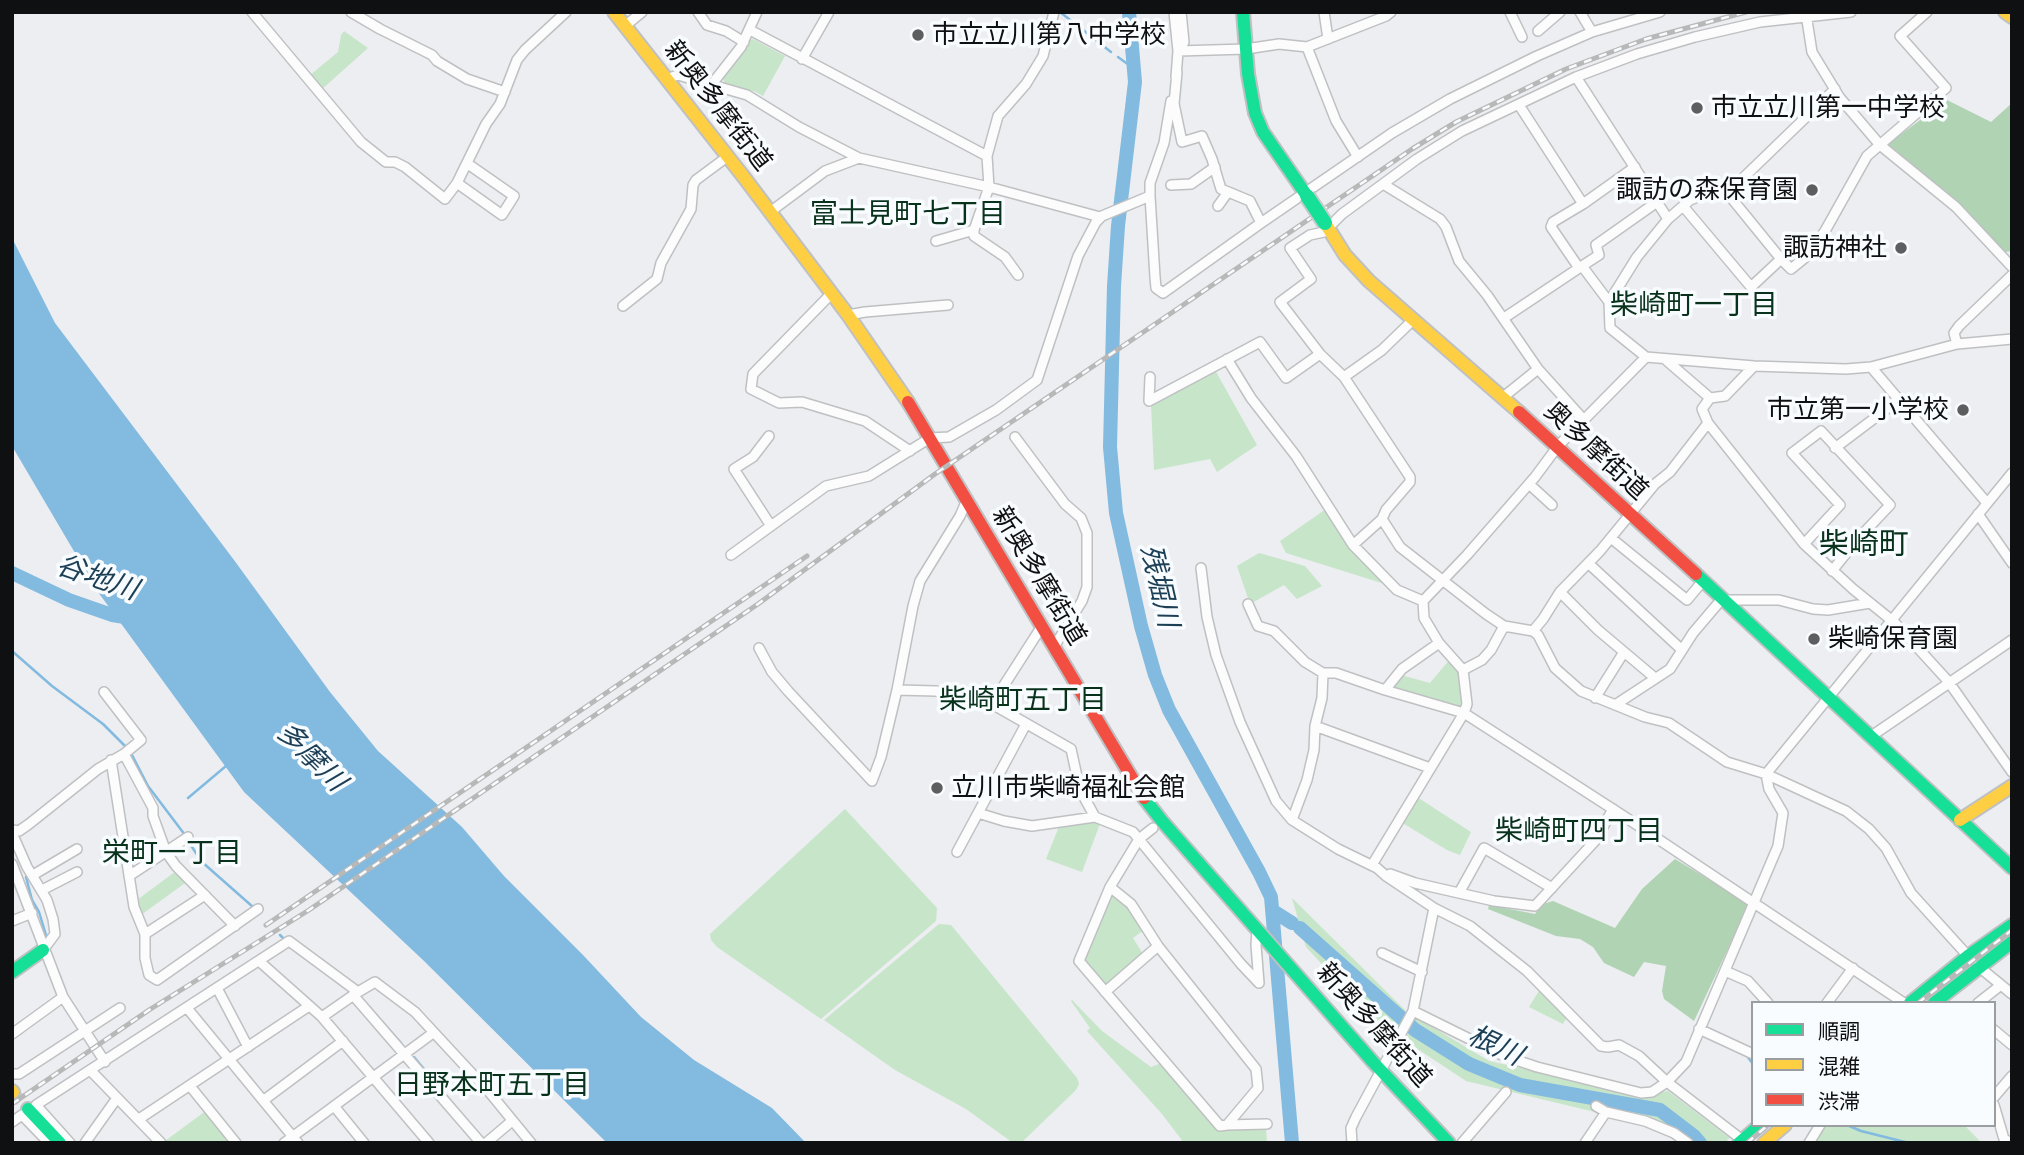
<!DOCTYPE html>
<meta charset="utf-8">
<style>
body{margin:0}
#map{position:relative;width:2024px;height:1155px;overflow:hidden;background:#eceef1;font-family:Mulish,"Noto Sans JP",sans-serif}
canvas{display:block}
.frame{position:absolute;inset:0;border:14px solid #0f1011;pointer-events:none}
.legend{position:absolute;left:1751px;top:1001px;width:245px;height:126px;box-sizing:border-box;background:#f9fcff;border:2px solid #9b9ea0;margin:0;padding:9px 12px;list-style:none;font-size:21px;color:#0f1011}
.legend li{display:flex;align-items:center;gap:14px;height:35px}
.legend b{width:35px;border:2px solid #9b9ea0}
</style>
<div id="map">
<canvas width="2024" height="1155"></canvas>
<div class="frame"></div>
<ul class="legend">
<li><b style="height:9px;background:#16e098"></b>順調</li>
<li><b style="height:9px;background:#ffcf43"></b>混雑</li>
<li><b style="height:9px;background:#f24e42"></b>渋滞</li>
</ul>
</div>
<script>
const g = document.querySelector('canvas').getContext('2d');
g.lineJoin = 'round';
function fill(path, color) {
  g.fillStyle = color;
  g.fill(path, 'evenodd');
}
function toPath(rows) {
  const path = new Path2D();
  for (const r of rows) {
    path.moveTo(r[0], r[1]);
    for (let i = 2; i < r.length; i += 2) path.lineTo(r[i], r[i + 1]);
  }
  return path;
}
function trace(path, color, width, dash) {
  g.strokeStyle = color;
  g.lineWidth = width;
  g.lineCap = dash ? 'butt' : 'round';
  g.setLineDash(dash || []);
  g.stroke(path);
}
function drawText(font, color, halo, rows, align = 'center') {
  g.font = font + ' Mulish,"Noto Sans JP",sans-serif';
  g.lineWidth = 7;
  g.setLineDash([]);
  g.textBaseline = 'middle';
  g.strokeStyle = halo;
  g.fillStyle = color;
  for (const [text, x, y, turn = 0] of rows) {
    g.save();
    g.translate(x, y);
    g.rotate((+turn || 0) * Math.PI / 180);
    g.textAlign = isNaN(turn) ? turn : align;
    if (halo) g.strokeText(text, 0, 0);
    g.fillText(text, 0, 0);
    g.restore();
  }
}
const green = toPath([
 [344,31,368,48,321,90,309,76,338,52,341,35],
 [753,39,785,56,763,96,756,92,725,83,723,79,739,59,749,41],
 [1215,370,1257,445,1217,472,1210,459,1154,470,1151,404],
 [1326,509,1388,585,1286,553,1280,541],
 [1259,553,1305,566,1322,586,1297,599,1284,585,1250,604,1237,566],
 [1451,658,1461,668,1465,703,1461,711,1391,690,1401,675,1430,683],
 [1417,797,1471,832,1460,855,1447,850,1401,822],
 [845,809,937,908,936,921,821,1019,717,947,711,940,710,934],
 [1095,820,1101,821,1082,872,1046,859,1060,824],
 [176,871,185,883,141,915,137,900],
 [1114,894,1130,906,1144,930,1133,938,1143,954,1105,987,1083,959,1107,896],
 [1292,898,1406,1011,1489,1061,1641,1095,1668,1091,1730,1138,1727,1140,1729,1143,1685,1143,1674,1131,1466,1081,1395,1034,1391,1039,1306,947],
 [939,924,951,925,1077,1078,1079,1084,1076,1090,1021,1143,1013,1143,966,1109,895,1070,824,1020],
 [1540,989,1567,1017,1563,1024,1529,1007],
 [1072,1000,1102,1031,1151,1067,1162,1063,1219,1128,1266,1128,1267,1143,1184,1143,1162,1114,1087,1031,1090,1028,1071,1001],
 [207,1110,234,1143,167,1143,165,1141],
 [1822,1125,1964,1125,1982,1143,1812,1143]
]);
const forest = toPath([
 [1947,100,1991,122,2012,103,2012,251,2005,252,1960,205,1888,144],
 [1675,859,1749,904,1694,1021,1664,999,1662,991,1666,966,1644,962,1634,977,1604,963,1593,947,1580,939,1556,936,1488,909,1489,905,1535,914,1543,904,1553,901,1615,928,1642,889]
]);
const water = toPath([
 [12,238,55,323,234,560,330,692,378,751,462,827,504,876,583,955,641,1017,694,1060,772,1108,806,1143,607,1143,423,960,244,792,98,592,12,446]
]);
const stream = toPath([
 [1060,12,1111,52],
 [1118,57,1133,68],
 [12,651,52,686,103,724,127,748],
 [131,753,148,786,185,835],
 [188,798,226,766],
 [188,841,202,862,253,907],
 [26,877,32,900,39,912,46,935],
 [280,935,283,938],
 [370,1008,401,1043],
 [1747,1056,1753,1064],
 [414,1057,463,1116],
 [1847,1125,1861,1131,1909,1143]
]);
const river = toPath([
 [1129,12,1135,82,1118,226,1114,286,1110,447,1116,513,1141,626,1155,675,1169,710,1259,872,1271,897,1292,1143],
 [12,573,69,600,112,615,131,618],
 [1273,911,1292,923],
 [1300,928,1415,1030,1469,1064,1520,1085,1660,1110,1694,1136,1700,1143]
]);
const secondaryTunnel = toPath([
 [13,1092,28,1109]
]);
const street = toPath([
 [252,12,361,142,386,162,395,162,405,167,445,199,457,183,486,124,500,104,517,60,525,50,566,12],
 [351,12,380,29,432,55,437,61,467,79,505,92],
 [698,12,707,25,726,31,744,42],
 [1174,12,1178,51,1176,77],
 [1324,12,1328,39],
 [1510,12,1522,37],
 [1580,12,1592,32],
 [1851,12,1760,22,1695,37,1637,54,1576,77,1462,131,1417,159,1342,214,1324,232,1310,235,1290,248,1311,279,1280,302,1320,354,1344,377,1410,477,1410,482,1386,510,1382,519,1400,547,1486,614,1504,626,1533,631,1538,635,1555,668,1581,691,1645,717,1669,723,1727,762,1766,774,1846,811,1869,829,1886,848,1911,893,1968,956],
 [1806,14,1812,52,1840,98,1880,145,1956,207,2012,267],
 [625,26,642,12],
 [750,30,987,156,998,116,1026,84,1043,56,1054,12],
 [1538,31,1560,12],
 [1307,47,1336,121,1358,157],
 [1178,51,1246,49,1279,44,1307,47,1386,16,1391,12],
 [1178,51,1184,42,1181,12],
 [802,59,829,12],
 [1177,72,1174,104,1182,142,1202,136,1212,159,1221,189,1250,201,1261,223],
 [1576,77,1668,219,1637,257,1609,302],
 [666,79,678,75,747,95,799,127,859,158,989,187,1100,217],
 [712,84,741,47,757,12],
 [1519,105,1583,204],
 [987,156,989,187,974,230,974,236,1005,257,1018,275],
 [1635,167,1583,204,1553,222,1551,227,1579,268,1582,266,1609,302,1610,328,1646,357],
 [457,183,502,215,514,196,468,164],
 [1383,184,1440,219,1446,227,1459,261,1487,295,1538,369,1584,420],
 [1171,185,1191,184,1215,167],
 [1150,196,1150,183,1164,143,1171,101],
 [1218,206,1228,192],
 [1683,206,1751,287,1781,259,1724,189],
 [770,212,825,171,859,158],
 [1668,219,1690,200,1740,181,1835,89],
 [936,241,974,230],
 [1781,259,1791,269,1807,256,1825,231,1867,156,1946,88,1900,36,1927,12],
 [1582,266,1599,255,1596,245,1657,202],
 [831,294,753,374,751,389,779,403,802,402,865,421,910,451],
 [623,306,657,279,661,263,691,209,693,185,696,180,727,157],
 [848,315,865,312,948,305],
 [1504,318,1579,268],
 [1957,344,1954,333,1959,326,2012,275],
 [1227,359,1251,398,1296,456,1353,545,1397,590,1423,601],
 [1666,360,1710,398],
 [1754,366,1725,396,1710,398,1702,409,1708,423,1804,544,1853,589,1895,623,1948,681,2012,772],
 [1871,367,1987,503],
 [1150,377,1149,401,1260,342,1286,378,1320,354],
 [1344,377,1382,350,1413,320],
 [1502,398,1538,369],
 [769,436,753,457,734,469,771,526],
 [1015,437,1065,504,1081,518,1087,533,1087,587,1082,601,1054,647],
 [1835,448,1900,399],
 [1529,484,1552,505],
 [1978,514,2012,563],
 [1611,538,1687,600,1702,582],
 [1804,544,1840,505,1792,453,1821,431,1890,505,1856,541,1832,571],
 [1353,545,1382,519],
 [731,555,826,486,869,476,930,438,949,437,996,410,1037,380,1078,256,1096,222,1102,216,1150,196,1155,277,1156,288,1163,293,1261,223,1392,133,1450,99,1537,56,1592,32,1660,12],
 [1588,563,1682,650],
 [1201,568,1207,617,1216,655,1240,722,1276,801,1292,820,1338,849,1377,868,1386,876,1434,908,1470,926,1527,971,1601,1046,1608,1047,1619,1045,1639,1056,1667,1082,1745,1142],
 [1560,592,1598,630,1655,678],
 [1423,601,1467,555,1535,477,1558,446,1646,357,1754,366,1846,369,1871,367,1957,344,2012,339],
 [1423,601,1424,618,1439,643,1463,670,1467,704,1464,713,1622,815,1904,1003],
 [1248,604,1258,626,1274,631,1305,662,1323,673,1336,673,1385,690,1402,669,1439,643],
 [1533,631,1543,619,1560,592,1600,551,1655,484,1670,472,1708,423],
 [759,648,772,672,788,691,872,781,881,757,897,690,913,606,920,581,960,516,966,502],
 [1463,670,1482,660,1491,650,1504,626],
 [897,690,936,691,992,704,1071,749,1080,790,1095,817],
 [1595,698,1624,652],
 [992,704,1042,626],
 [1615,705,1670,669,1693,633,1721,600,1779,600,1813,609,1828,610,1870,603],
 [1315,726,1430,768],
 [1870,737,2012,640],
 [124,754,153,808,153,816,166,852,176,866,235,926],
 [111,760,134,907,145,934,145,958,149,975,157,980,258,909],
 [978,813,1004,821,1032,826,1095,817,1133,832,1241,964,1259,983],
 [1292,820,1307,780,1314,750,1315,726,1322,698,1323,673],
 [1153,828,1139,839,1110,887,1079,961,1220,1126,1227,1125],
 [12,830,19,831,29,824,98,769,124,754,141,740,104,692],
 [12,833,27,867,47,900,53,919,55,934,43,950],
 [957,852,1026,724],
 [12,864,63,997,105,1062],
 [1372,865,1464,713,1385,690],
 [1390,874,1415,883,1494,901,1535,906,1595,841,1613,809],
 [33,875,77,849],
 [129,876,188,837],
 [1110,887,1131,904,1158,946,1256,1069,1258,1088,1227,1125,1267,1124],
 [42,890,77,872],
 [1459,893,1484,848,1552,888],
 [12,921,32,913],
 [1257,930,1256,945,1259,983],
 [145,934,205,895],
 [1382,953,1422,972],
 [259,961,322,1017,429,1143],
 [1978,966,2012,994],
 [1725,971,1748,981,1768,1003],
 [217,988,248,1047],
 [1105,992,1158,946],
 [353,995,481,1143],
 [1827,1003,1853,968],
 [1978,1003,2001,985],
 [187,1008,298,1143],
 [1413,1011,1504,1056,1537,1067,1641,1093,1652,1092,1667,1082,1686,1062,1778,846,1783,813,1769,789,1766,774,2012,473],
 [322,1017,358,992],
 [1699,1029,1753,1054],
 [1994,1030,2012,1045],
 [12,1034,63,997],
 [91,1071,161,1143],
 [12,1074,19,1074,120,1008],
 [190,1086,236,1143],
 [1994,1097,2012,1076],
 [264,1100,343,1041],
 [1994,1105,2004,1139,2012,1143],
 [334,1106,364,1143],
 [1606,1112,1645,1121,1674,1133,1688,1143],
 [139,1119,309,1006],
 [12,1122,22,1115,49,1143],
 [70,1143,36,1105,289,941,358,992,375,982,415,1012,490,1093,531,1143],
 [85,1143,117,1098],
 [284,1143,433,1033],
 [486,1143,512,1121],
 [1352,1143,1351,1128,1356,1117,1413,1011,1434,908],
 [1462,1143,1506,1092],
 [1585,1143,1606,1112,1596,1106],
 [1809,1143,1820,1125]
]);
const fast = toPath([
 [1243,12,1248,74,1255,113,1263,132,1307,196],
 [1696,574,2012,868],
 [1144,798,1162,821,1373,1062,1449,1143],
 [12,972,43,950],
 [1910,1003,1968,956,2012,925],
 [1934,1003,2012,942],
 [28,1109,60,1143],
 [1739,1143,1760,1125]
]);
const slow = toPath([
 [614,12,743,176,848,315,908,402],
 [2005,12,2012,17],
 [1325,223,1345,255,1369,281,1519,412],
 [1960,820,2012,786],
 [12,1091,13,1092],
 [1764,1143,1785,1125]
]);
const jam = toPath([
 [908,402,1144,798],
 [1519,412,1696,574]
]);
const rail = toPath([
 [266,925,807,556],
 [1918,1003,2012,930],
 [12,1104,149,1010,309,910,758,604,935,474,1412,149,1456,122,1566,69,1646,39,1746,12],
 [1747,1143,1768,1125]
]);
const fastBridge = toPath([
 [1307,196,1325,223]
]);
const markers = [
 [918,35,7,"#5c5e5f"],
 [1697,108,7,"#5c5e5f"],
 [1812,190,7,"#5c5e5f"],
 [1901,248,7,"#5c5e5f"],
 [1963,410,7,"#5c5e5f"],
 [1814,639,7,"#5c5e5f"],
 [937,788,7,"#5c5e5f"]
];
const poiNames = [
 ["市立立川第八中学校",932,35],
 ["市立立川第一中学校",1711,108],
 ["諏訪の森保育園",1798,190,"right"],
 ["諏訪神社",1887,248,"right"],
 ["市立第一小学校",1949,410,"right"],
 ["柴崎保育園",1828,639],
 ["立川市柴崎福祉会館",951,788]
];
const streetNames = [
 ["新奥多摩街道",718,106,52],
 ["奥多摩街道",1596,451,43],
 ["新奥多摩街道",1039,576,59],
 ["新奥多摩街道",1374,1025,48]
];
const neighbourhoodNames = [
 ["富士見町七丁目",908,215],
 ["柴崎町一丁目",1694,306],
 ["柴崎町五丁目",1023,701],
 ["柴崎町四丁目",1579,832],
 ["栄町一丁目",172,854],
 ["日野本町五丁目",492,1086]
];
const waterNames = [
 ["谷地川",97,578,19],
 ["残堀川",1159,586,77],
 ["多摩川",311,757,45],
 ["根川",1495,1046,25]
];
const quarterNames = [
 ["柴崎町",1864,545]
];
fill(green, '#c7e5c9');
fill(forest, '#afd3b3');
fill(water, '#82bae0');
trace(stream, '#82bae0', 2.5);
trace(river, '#82bae0', 14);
trace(secondaryTunnel, '#cbcdcf', 12, [12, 6]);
trace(street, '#bfc0c2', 12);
trace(fast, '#bfc0c2', 16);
trace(slow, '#bfc0c2', 16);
trace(jam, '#bfc0c2', 16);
trace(street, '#fcfcfd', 9);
trace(fast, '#16e098', 12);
trace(slow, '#ffcf43', 12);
trace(jam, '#f24e42', 12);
trace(rail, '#b7b8b8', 5);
trace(rail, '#f9fcff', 2.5, [8]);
trace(fastBridge, '#c8c9cb', 18, []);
trace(fastBridge, '#16e098', 14);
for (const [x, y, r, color] of markers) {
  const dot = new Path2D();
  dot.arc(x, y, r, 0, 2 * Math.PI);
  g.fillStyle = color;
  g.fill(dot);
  trace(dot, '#f9fcff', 2.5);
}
drawText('26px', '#0f1011', '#f9fcff', poiNames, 'left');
drawText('26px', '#0f1011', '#f9fcff', streetNames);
drawText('28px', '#09321c', '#f9fcff', neighbourhoodNames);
drawText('italic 28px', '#1c3f55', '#f9fcff', waterNames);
drawText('30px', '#09321c', '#f9fcff', quarterNames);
</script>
